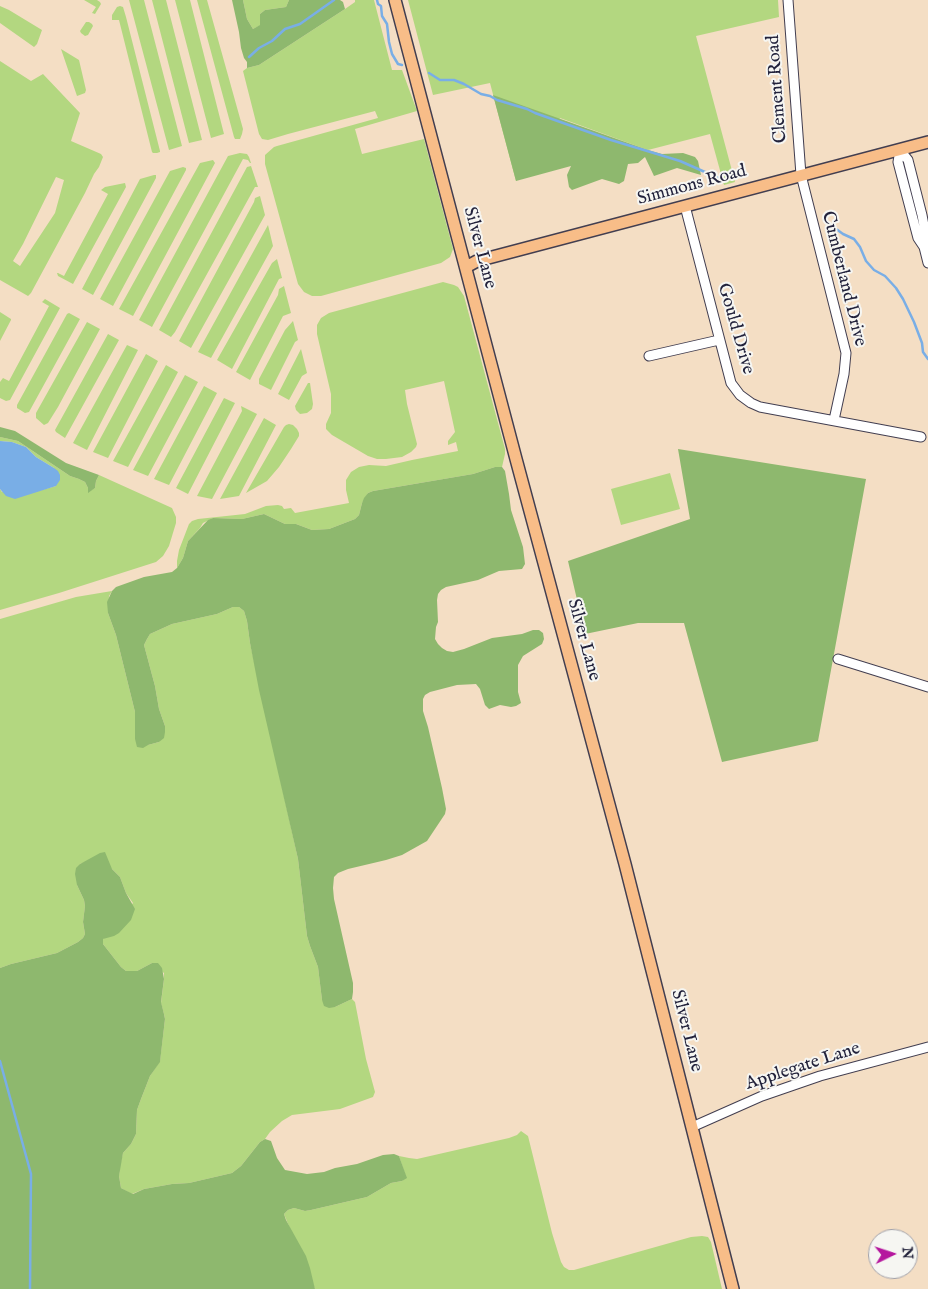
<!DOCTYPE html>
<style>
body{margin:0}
#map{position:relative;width:928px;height:1289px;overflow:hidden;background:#f4dec4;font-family:"IM FELL English",serif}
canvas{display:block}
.north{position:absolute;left:868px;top:1229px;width:50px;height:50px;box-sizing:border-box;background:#f6f6f2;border:1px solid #a1a1a9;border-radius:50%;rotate:86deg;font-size:14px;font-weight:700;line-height:20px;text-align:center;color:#22223b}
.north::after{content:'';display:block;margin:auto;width:18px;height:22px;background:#b5179e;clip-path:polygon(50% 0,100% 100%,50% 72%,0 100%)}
</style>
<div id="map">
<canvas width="928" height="1289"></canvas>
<div class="north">N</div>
</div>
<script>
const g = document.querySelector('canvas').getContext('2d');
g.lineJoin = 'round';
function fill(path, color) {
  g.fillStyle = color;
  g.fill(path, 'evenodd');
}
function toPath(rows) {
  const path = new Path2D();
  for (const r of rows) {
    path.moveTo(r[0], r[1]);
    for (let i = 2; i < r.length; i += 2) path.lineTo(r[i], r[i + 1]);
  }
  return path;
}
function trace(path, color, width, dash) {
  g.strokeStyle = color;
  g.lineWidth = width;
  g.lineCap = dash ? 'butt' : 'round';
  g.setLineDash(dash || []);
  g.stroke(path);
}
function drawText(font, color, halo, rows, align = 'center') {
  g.font = font + ' "IM FELL English",serif';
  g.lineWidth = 4;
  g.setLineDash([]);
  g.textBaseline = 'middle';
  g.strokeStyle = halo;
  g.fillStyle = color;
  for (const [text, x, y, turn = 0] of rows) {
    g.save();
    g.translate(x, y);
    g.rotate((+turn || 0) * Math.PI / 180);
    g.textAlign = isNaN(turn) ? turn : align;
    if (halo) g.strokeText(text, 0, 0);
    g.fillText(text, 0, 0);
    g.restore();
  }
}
const green = toPath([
 [84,0,97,0,100,2,101,4,95,14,92,13,96,7],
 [129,0,144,0,182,146,169,150],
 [152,0,166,0,202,140,189,143],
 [175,0,190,0,224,134,211,138],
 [197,0,207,0,243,129,242,134,240,139,235,139,234,137],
 [243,0,289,0,286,7,265,10,260,14,261,25,253,29,247,19],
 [355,0,374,0,392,70,402,70,417,111,355,129,362,154,424,139,453,249,450,257,441,263,321,296,312,296,304,292,298,284,265,164,265,155,274,147,277,146,378,118,375,111,288,134,268,140,262,139,259,134,243,71,247,68,259,65,345,9,355,2],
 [408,0,778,0,779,17,696,36,735,182,724,185,710,134,648,150,560,118,516,181,490,83,433,95],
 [0,6,9,10,42,30,37,44,34,47,0,23],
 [120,6,123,7,126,17,160,151,160,152,157,153,153,153,152,152,119,20,112,20,112,15,117,7],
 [86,22,89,22,92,24,93,26,88,35,85,36,81,33,80,31],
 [61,49,79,60,86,90,85,93,77,96],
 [0,61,31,81,43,74,80,113,71,141,101,154,103,157,99,167,94,174,85,193,31,293,28,296,0,280],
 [56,177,64,180,55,213,20,266,13,261,23,244],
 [240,153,247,154,249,157,251,163,250,163,248,160,243,159,152,327,139,320,228,156],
 [213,160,215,163,133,316,119,309,200,163],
 [251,166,258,187,255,187,175,332,171,337,159,330,247,167],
 [183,167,186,168,186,170,113,306,100,299,170,171],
 [154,175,156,175,156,178,93,295,82,289,140,179],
 [125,183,126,187,73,284,58,276,57,273,58,273,64,276,108,194,101,190,105,187],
 [260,196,265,215,191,348,179,341,254,202,255,198],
 [268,225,273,246,211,358,198,352],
 [277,259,282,278,279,279,232,369,217,360,272,263],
 [443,282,454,285,458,287,464,296,505,449,505,454,502,467,495,467,473,474,373,491,368,493,362,503,359,515,355,519,329,529,312,530,296,524,285,524,264,514,242,519,213,518,203,523,200,528,188,541,183,558,177,568,177,561,179,550,189,524,192,521,198,519,245,514,266,506,278,505,282,506,284,509,291,508,295,513,349,503,346,490,346,480,351,472,359,467,369,465,386,466,412,460,458,451,456,442,448,445,448,441,455,432,444,381,405,390,407,404,417,444,416,447,411,452,402,457,386,459,377,459,368,456,332,435,326,429,326,424,331,413,331,394,317,334,317,325,321,318,329,313],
 [284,286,291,313,283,316,250,380,236,372,278,295,279,289],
 [45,299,60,308,10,400,6,401,0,398,0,382,3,378,9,381,49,306,42,302],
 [0,312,11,319,11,320,0,341],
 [69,313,80,319,29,412,25,413,17,408,17,405,67,314],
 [293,321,298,340,295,342,271,390,259,384,259,379,285,330],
 [87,322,100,329,58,407,48,423,44,425,36,418,36,413],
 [108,334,119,340,65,438,56,432,55,430],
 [127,345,138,350,87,450,73,443],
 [301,349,307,373,302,376,289,400,278,394],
 [146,354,158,361,108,458,93,452],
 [166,365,178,372,128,467,113,461],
 [185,375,198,382,148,476,133,470],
 [308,383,310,383,313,404,312,409,307,413,300,414,296,410,295,406],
 [204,386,217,393,169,485,154,479],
 [224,398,235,403,188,494,176,488],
 [241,406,257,414,212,499,197,496,242,411],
 [264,418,276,425,239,496,220,499],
 [289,424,293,425,297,429,299,433,299,436,291,449,279,467,267,481,246,493,284,427,286,425],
 [0,437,18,441,70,476,79,479,85,482,88,488,91,490,95,488,96,481,99,475,172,508,176,517,176,523,169,546,163,556,156,562,59,593,0,610,0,489,2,492,38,491,56,486,54,468,36,457,26,447,12,442,0,441],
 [670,473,680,509,621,525,611,489],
 [112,591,109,596,108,613,116,635,135,712,135,739,148,745,159,742,165,726,159,709,155,686,144,645,147,639,150,634,172,624,217,614,233,607,239,607,244,611,247,621,250,643,298,859,307,936,310,946,318,967,322,1000,335,1007,352,999,355,1002,366,1059,375,1092,373,1097,340,1109,292,1115,282,1121,270,1132,265,1139,260,1142,241,1166,232,1173,189,1183,172,1184,144,1189,132,1194,121,1188,119,1176,120,1165,123,1153,131,1144,136,1134,137,1110,141,1099,150,1076,160,1061,165,1019,164,1014,161,1003,164,979,164,973,152,963,137,971,126,971,121,967,103,944,103,939,133,903,126,893,120,877,112,869,85,862,80,864,77,885,84,900,85,906,83,922,85,934,83,938,78,942,57,953,11,964,0,968,0,619,76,597],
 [521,1131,528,1136,552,1233,561,1262,564,1267,569,1270,574,1270,691,1237,702,1236,708,1237,711,1242,722,1289,315,1289,286,1219,284,1214,288,1210,294,1208,305,1211,311,1210,367,1197,391,1183,402,1181,406,1177,399,1156,409,1158,417,1159,509,1138,517,1135]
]);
const forest = toPath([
 [232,0,243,0,247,19,253,29,260,25,260,14,265,10,286,7,289,0,340,0,343,2,345,9,259,65,247,68,247,62,244,58,241,48,239,32],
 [493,95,648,150,662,154,683,153,695,157,698,161,701,175,677,168,654,176,645,157,638,163,628,164,624,181,619,184,602,179,572,190,569,187,567,175,571,166,516,181],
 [0,427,15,431,66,463,99,475,96,481,95,488,88,493,88,488,85,482,79,479,70,476,18,441,0,437],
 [678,449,866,479,818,741,722,762,684,623,638,623,585,634,568,561,690,519],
 [495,467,502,467,505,471,509,494,511,510,523,547,525,564,522,569,499,571,478,580,446,587,441,590,438,594,437,600,438,622,436,627,435,639,438,644,442,648,447,651,453,652,464,649,492,638,522,634,533,630,539,630,543,633,544,639,542,644,523,656,518,665,518,692,521,703,516,706,511,707,500,705,489,709,485,705,480,689,476,684,457,685,430,692,425,695,423,699,423,711,428,727,442,788,446,809,445,814,427,841,402,855,386,860,348,869,338,873,334,877,333,888,334,899,353,983,353,992,352,999,335,1007,329,1008,324,1006,322,1000,318,967,310,946,307,936,298,859,259,690,250,643,247,621,244,611,239,607,233,607,217,614,172,624,150,634,147,639,144,645,155,686,159,709,165,726,165,732,164,738,159,742,148,745,143,748,137,747,135,739,135,712,116,635,108,613,107,602,112,591,116,587,144,577,172,572,177,568,183,558,188,541,208,520,213,518,242,519,264,514,285,524,296,524,312,530,329,529,355,519,359,515,362,503,364,498,368,493,373,491,473,474],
 [105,852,112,869,120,877,126,893,135,909,131,920,119,933,114,936,103,939,103,944,121,967,126,971,137,971,152,963,158,963,162,968,164,979,161,1002,164,1014,165,1019,160,1062,150,1076,141,1099,137,1110,136,1134,131,1144,123,1153,119,1176,121,1188,133,1194,144,1189,172,1184,189,1183,232,1173,241,1166,260,1142,265,1139,271,1141,277,1158,285,1170,307,1174,324,1172,335,1168,357,1164,383,1155,394,1154,399,1156,407,1178,402,1181,391,1183,367,1197,311,1210,305,1211,294,1208,288,1210,284,1214,286,1220,306,1256,310,1268,315,1289,0,1289,0,968,11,964,57,953,78,942,83,938,85,934,83,922,85,906,84,900,77,885,75,874,76,868,80,864,100,853]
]);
const water = toPath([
 [0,441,12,442,26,447,36,457,54,468,58,471,60,475,60,480,56,486,15,499,6,496,0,489]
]);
const stream = toPath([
 [377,0,378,4,381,6,382,16,387,24,389,42,392,54,398,64,402,65],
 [249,57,259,48,272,41,285,29,300,24,334,0],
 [429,73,440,80,454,80,464,84,481,94,490,96,497,100,527,109,535,113,611,140,680,161,723,180],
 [824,220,843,234,854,239,860,247,866,261,874,270,885,276,896,288,903,299,914,322,922,343,923,352,928,359],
 [0,1061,31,1174,30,1289]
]);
const minor = toPath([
 [788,0,801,175,846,353,844,374,834,420],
 [900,150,898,162,918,238,924,247,928,263],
 [900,150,908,160,922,215,926,236,924,247],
 [685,206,731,383,740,395,751,403,760,407,921,437],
 [649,356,719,340],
 [838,659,928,687],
 [692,1127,762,1096,820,1076,928,1047]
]);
const major = toPath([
 [395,0,516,459,625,864,733,1289],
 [466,267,477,261,928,142]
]);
const streetNames = [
 ["Clement Road",778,89,-94],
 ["Simmons Road",692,186,-15],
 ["Silver Lane",479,248,75],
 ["Cumberland Drive",843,279,76],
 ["Gould Drive",735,329,74],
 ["Silver Lane",583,640,75],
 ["Silver Lane",686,1031,76],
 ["Applegate Lane",803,1067,-18]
];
fill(green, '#b3d780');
fill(forest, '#8eb86e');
fill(water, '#79aee6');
trace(stream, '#79aee6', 2.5);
trace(minor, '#423e50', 11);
trace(major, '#423e50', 14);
trace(minor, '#fff', 9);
trace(major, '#f8bd88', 11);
drawText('18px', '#22223b', '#f6f6f2', streetNames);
</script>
